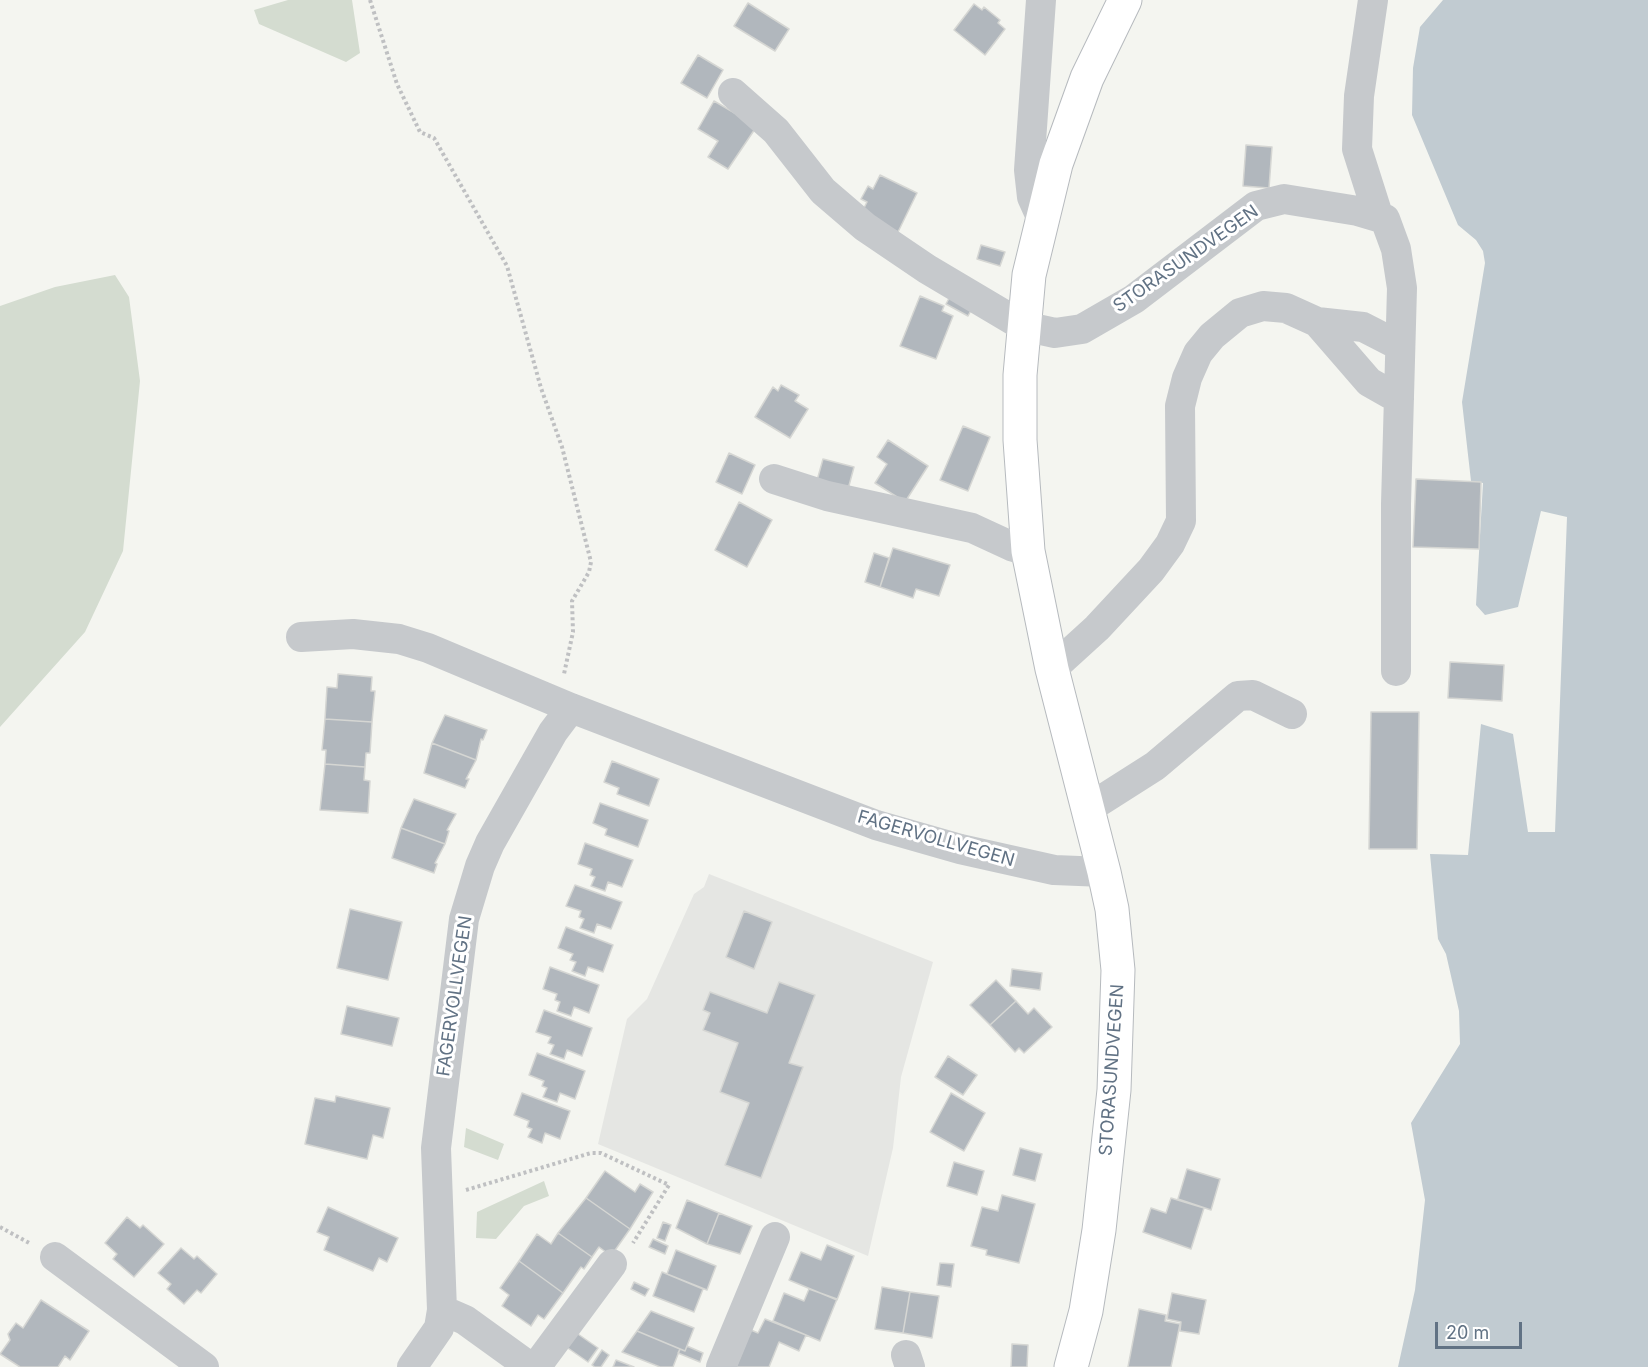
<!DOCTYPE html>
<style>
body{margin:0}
#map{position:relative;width:1648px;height:1367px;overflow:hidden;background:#f4f5f0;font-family:Inter,sans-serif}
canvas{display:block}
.scale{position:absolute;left:1435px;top:1322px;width:87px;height:27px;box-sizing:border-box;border:3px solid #617284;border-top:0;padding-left:8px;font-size:18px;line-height:21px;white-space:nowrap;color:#617284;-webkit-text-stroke:4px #fff;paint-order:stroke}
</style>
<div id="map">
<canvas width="1648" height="1367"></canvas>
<div class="scale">20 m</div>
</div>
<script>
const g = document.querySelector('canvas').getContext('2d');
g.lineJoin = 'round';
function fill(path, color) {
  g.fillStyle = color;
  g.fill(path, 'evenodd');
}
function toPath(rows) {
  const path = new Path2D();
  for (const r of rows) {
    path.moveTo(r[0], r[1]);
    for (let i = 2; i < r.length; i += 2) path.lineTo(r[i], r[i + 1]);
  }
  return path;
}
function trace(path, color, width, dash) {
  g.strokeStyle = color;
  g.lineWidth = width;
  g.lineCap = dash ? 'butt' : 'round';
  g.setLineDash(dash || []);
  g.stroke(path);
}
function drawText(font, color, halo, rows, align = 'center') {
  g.font = font + ' Inter,sans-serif';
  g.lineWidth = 6;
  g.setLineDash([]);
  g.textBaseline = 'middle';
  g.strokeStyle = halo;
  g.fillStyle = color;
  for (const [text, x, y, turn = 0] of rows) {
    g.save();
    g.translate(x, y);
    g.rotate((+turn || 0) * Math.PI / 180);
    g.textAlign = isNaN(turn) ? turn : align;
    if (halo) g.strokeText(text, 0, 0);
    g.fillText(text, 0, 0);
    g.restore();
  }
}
const built = toPath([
 [709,874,933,962,901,1077,893,1148,868,1256,598,1144,627,1019,647,999,694,894,704,887]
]);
const green = toPath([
 [288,0,352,0,360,53,346,62,259,24,254,10],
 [115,275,129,297,140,381,123,551,85,632,0,727,0,306,55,287],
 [466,1128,504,1144,498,1160,464,1147],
 [544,1181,549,1196,524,1206,496,1239,476,1238,477,1212]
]);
const water = toPath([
 [1443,0,1648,0,1648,1367,1398,1367,1415,1290,1425,1200,1411,1123,1460,1044,1459,1011,1446,954,1438,939,1430,854,1468,855,1481,724,1513,734,1528,832,1555,832,1567,517,1541,511,1518,607,1485,615,1476,605,1483,483,1471,481,1462,402,1485,263,1483,251,1476,240,1458,225,1412,115,1413,68,1420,27]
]);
const building = toPath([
 [748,3,789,29,775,51,734,26,748,3],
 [974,4,982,10,984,7,1000,20,998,23,1005,29,985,55,954,30,974,4],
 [698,55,723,70,707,98,681,83,698,55],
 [714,101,757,126,728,169,708,157,718,141,698,129,714,101],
 [1246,145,1272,147,1269,188,1243,186,1246,145],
 [880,175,917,193,898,232,861,214,867,202,861,199,868,186,873,189,880,175],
 [981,245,1005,252,1000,266,977,259,981,245],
 [954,289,976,301,968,316,946,304,954,289],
 [920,296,944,306,942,311,953,316,936,359,900,346,920,296],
 [781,385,799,395,795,401,808,409,790,438,755,417,773,387,778,391,781,385],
 [963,426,990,437,968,491,940,480,963,426],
 [888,440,928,466,905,502,875,483,887,464,877,457,888,440],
 [729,453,755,465,742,494,716,482,729,453],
 [823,459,854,467,847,493,816,484,823,459],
 [1416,479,1481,482,1479,549,1413,547,1416,479],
 [739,502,772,520,747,567,715,550,739,502],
 [893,548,950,565,939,596,916,589,913,598,880,587,893,548],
 [874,553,889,558,880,587,865,582,874,553],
 [1450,662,1504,665,1502,701,1448,698,1450,662],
 [338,674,372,677,371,691,375,691,372,722,325,719,327,687,337,688,338,674],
 [1371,712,1419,712,1417,849,1369,849,1371,712],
 [445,715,487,730,483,740,481,739,476,760,432,743,445,715],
 [325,719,372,722,370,753,366,753,365,767,325,764,326,750,322,750,325,719],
 [432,743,476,760,466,779,469,779,465,788,424,773,432,743],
 [612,761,659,779,649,806,617,794,619,788,604,782,612,761],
 [325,764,365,767,364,780,370,781,368,813,320,810,325,764],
 [414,799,456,814,447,830,449,831,445,844,401,828,414,799],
 [600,803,648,820,638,847,605,835,607,829,593,823,600,803],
 [401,828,445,844,435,863,437,864,434,873,392,858,401,828],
 [585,843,633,860,622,887,608,882,605,891,591,886,595,877,590,875,592,869,578,864,585,843],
 [575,885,622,902,611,929,597,924,594,933,580,928,584,919,579,917,581,911,566,906,575,885],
 [350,909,402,922,388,980,337,968,350,909],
 [744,911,772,922,754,969,726,957,744,911],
 [566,927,613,945,603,972,588,967,585,976,572,971,576,962,570,960,573,954,558,948,566,927],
 [550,967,599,985,589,1013,574,1007,571,1016,557,1011,560,1002,555,1000,557,994,543,989,550,967],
 [1012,969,1042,973,1040,990,1010,986,1012,969],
 [996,980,1016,1001,990,1025,970,1005,996,980],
 [779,982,815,995,789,1063,803,1067,761,1178,725,1165,749,1103,720,1092,738,1043,703,1030,710,1013,703,1010,710,992,767,1013,779,982],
 [1016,1001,1028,1014,1034,1008,1052,1027,1024,1053,1019,1048,1015,1052,990,1025,1016,1001],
 [347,1006,399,1018,392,1046,341,1034,347,1006],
 [544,1010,592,1028,582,1056,567,1050,564,1059,550,1054,554,1045,548,1043,551,1037,536,1032,544,1010],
 [537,1053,585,1071,575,1099,560,1093,557,1102,543,1097,547,1088,542,1086,544,1081,529,1075,537,1053],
 [948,1056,977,1075,963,1095,935,1077,948,1056],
 [522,1093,570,1111,560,1139,545,1133,542,1143,528,1137,532,1129,527,1127,529,1121,514,1115,522,1093],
 [951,1093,985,1113,964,1151,930,1132,951,1093],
 [336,1096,390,1108,383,1138,373,1135,367,1159,305,1144,315,1098,335,1102,336,1096],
 [1020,1148,1042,1154,1035,1181,1013,1175,1020,1148],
 [954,1162,984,1171,977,1195,947,1186,954,1162],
 [1187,1169,1220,1179,1211,1210,1178,1199,1187,1169],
 [605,1171,635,1192,640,1184,653,1192,630,1229,586,1198,605,1171],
 [1002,1195,1035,1204,1019,1263,986,1255,987,1250,971,1246,982,1207,998,1211,1002,1195],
 [586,1198,630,1229,611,1256,599,1247,592,1257,558,1233,586,1198],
 [1171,1198,1204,1208,1191,1249,1143,1232,1151,1208,1166,1213,1171,1198],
 [687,1200,719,1213,707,1244,676,1228,687,1200],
 [328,1207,398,1238,387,1262,379,1258,373,1271,324,1250,329,1237,317,1232,328,1207],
 [719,1213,752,1226,740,1254,707,1244,719,1213],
 [127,1217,140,1228,143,1225,164,1244,134,1277,113,1259,117,1254,105,1243,127,1217],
 [663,1222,671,1225,665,1241,657,1238,663,1222],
 [558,1233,592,1257,584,1269,581,1267,563,1293,519,1261,537,1234,551,1244,558,1233],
 [653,1239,668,1246,665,1254,649,1247,653,1239],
 [827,1245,854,1256,837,1300,789,1280,801,1252,821,1260,827,1245],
 [181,1248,194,1259,197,1256,217,1274,201,1293,197,1290,184,1304,167,1289,171,1284,158,1273,181,1248],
 [676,1250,716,1266,707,1290,667,1274,676,1250],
 [519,1261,563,1293,544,1319,538,1315,531,1326,502,1306,509,1295,500,1288,519,1261],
 [940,1263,954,1264,951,1287,937,1285,940,1263],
 [662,1272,703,1289,694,1312,653,1296,662,1272],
 [634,1282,649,1289,645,1296,631,1289,634,1282],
 [882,1287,910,1292,903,1333,875,1329,882,1287],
 [809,1289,837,1299,820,1341,773,1321,784,1293,804,1301,809,1289],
 [910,1292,939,1296,932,1338,903,1333,910,1292],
 [1172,1293,1206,1300,1199,1334,1180,1331,1181,1322,1167,1319,1172,1293],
 [41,1300,89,1331,70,1360,65,1356,58,1367,20,1367,0,1354,10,1340,8,1334,16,1323,23,1328,41,1300],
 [1139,1309,1166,1315,1165,1321,1180,1324,1171,1367,1128,1367,1139,1309],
 [651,1311,694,1328,685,1351,637,1331,651,1311],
 [765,1319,806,1335,799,1351,779,1342,769,1367,736,1367,751,1330,758,1333,765,1319],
 [637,1331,680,1349,673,1367,660,1367,622,1352,637,1331],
 [575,1332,598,1348,588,1362,565,1346,575,1332],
 [1012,1344,1028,1345,1027,1367,1011,1367,1012,1344],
 [687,1346,703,1353,700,1362,678,1353,680,1349,685,1351,687,1346],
 [602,1350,609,1355,601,1367,595,1367,592,1365,602,1350],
 [616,1360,634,1367,613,1367,616,1360]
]);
const path = toPath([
 [370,0,397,84,420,132,434,138,507,266,541,388,562,447,591,562,589,572,572,601,573,632,564,674],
 [466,1190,591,1153,601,1153,669,1185,633,1243],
 [0,1227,31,1244]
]);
const minor = toPath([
 [1041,0,1029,170,1032,197,1041,217],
 [1373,0,1359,96,1357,149,1378,215],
 [733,93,776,131,823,191,865,227,927,269,1023,326,1055,333,1082,329,1134,299,1256,206,1284,199,1358,211,1385,219,1396,249,1402,288,1396,504,1396,671],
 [1317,322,1363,327,1400,346],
 [774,479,827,496,972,528,1011,546,1028,551],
 [301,637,353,634,399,639,428,648,571,708,876,825,960,849,1054,870,1104,872],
 [1052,669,1097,628,1151,570,1170,544,1181,521,1180,406,1187,378,1198,353,1212,336,1240,313,1263,306,1286,308,1317,322,1369,382,1399,399],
 [1089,808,1155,766,1238,696,1253,695,1292,714],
 [55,1257,204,1367],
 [442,1310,465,1320,530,1367],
 [906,1355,910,1367],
 [412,1367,439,1328,442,1310,436,1148,464,919,480,866,490,843,553,732,571,708],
 [536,1367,612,1264],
 [721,1367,775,1237]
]);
const major = toPath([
 [1071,1367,1086,1311,1099,1230,1114,1090,1118,970,1112,909,1104,872,1052,669,1028,551,1020,440,1020,375,1029,275,1056,164,1087,78,1125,0]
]);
const streetNames = [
 ["STORASUNDVEGEN",1186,259,-35],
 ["FAGERVOLLVEGEN",936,839,16],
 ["FAGERVOLLVEGEN",455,996,-82],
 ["STORASUNDVEGEN",1112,1070,-86]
];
fill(built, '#e5e6e3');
fill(green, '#d4dcd0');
fill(water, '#c1cbd1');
fill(building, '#b1b7bd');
trace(building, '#d5d6d3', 1.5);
trace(major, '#b6babe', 35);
trace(path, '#bfc0c2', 4, [3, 3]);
trace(minor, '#c6c9cc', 30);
trace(major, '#fff', 33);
drawText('18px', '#617284', '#fff', streetNames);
</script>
